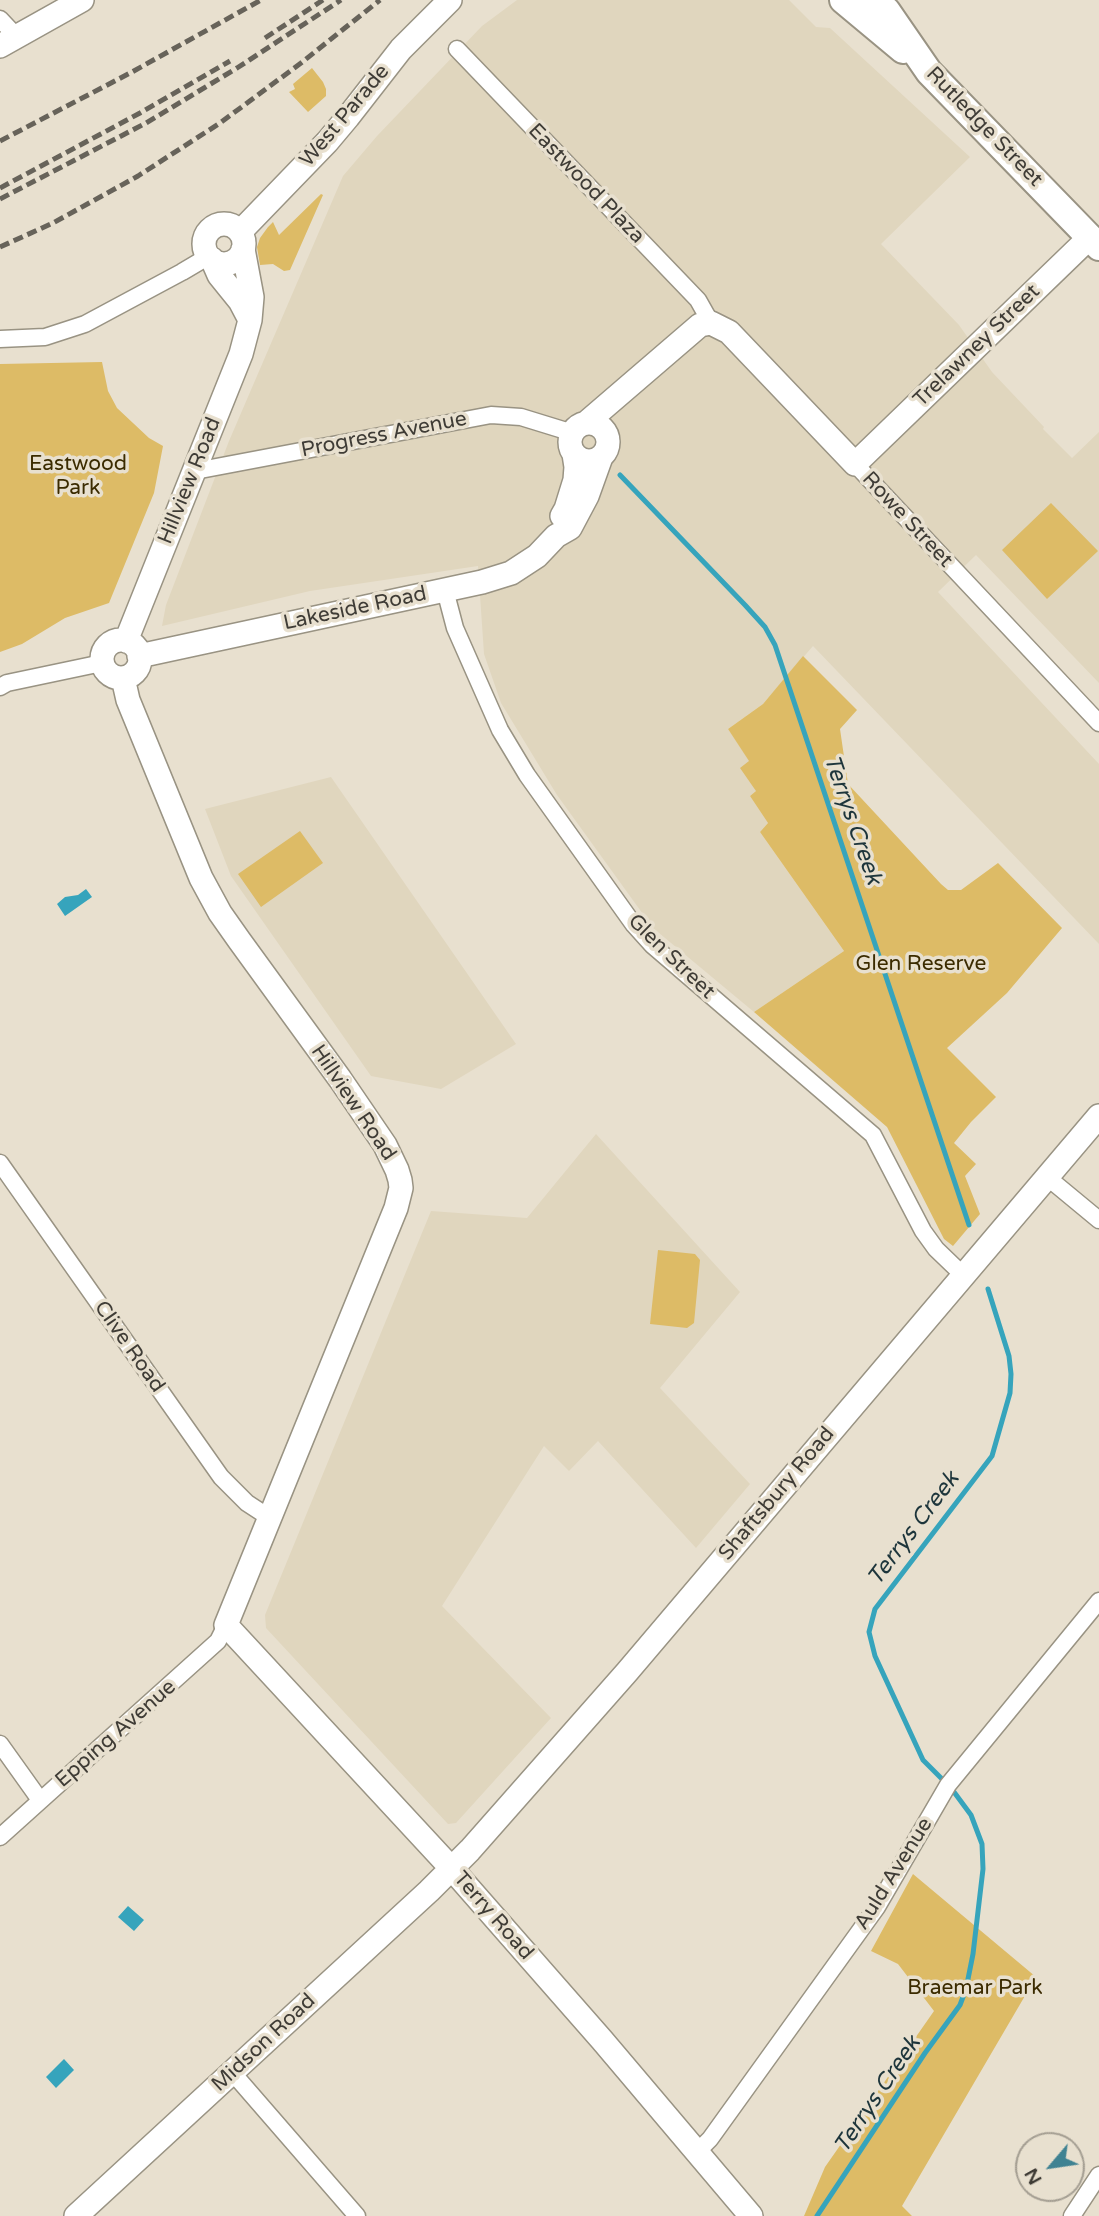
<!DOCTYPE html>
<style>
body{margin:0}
#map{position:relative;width:1099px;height:2216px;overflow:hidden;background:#e8e0cf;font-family:"Varela Round",sans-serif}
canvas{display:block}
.north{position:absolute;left:1015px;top:2132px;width:70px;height:70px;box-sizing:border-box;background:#e8e0cf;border:2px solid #a49e92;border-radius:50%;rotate:241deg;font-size:19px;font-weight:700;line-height:28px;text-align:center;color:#3f3c36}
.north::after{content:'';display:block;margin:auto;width:24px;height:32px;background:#3f8292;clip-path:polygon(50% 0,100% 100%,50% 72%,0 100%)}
</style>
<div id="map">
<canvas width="1099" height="2216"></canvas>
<div class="north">N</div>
</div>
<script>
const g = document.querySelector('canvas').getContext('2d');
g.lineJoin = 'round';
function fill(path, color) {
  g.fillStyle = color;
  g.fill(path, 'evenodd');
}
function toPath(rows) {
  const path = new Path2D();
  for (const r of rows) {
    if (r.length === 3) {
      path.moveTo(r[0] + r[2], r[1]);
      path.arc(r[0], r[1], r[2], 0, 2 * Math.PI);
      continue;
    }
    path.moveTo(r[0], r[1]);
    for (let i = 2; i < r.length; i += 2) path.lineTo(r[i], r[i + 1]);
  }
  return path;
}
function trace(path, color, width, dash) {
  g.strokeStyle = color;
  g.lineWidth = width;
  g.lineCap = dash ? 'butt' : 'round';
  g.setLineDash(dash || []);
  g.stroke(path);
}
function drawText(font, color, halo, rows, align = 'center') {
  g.font = font + ' "Varela Round",sans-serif';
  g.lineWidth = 7;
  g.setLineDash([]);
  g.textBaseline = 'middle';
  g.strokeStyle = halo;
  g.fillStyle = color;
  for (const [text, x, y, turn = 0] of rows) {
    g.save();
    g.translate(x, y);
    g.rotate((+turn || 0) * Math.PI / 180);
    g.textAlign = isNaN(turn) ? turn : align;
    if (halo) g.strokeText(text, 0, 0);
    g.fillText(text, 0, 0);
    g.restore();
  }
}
const built = toPath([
 [517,0,789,0,816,27,830,28,970,157,881,244,959,325,992,372,1044,427,1043,429,1072,458,1099,432,1099,683,976,555,938,592,1099,764,1099,944,813,646,763,704,728,729,750,761,756,791,750,796,768,823,760,832,844,951,754,1012,653,928,557,795,501,703,484,654,478,566,310,591,162,626,166,605,229,441,343,176,377,136,482,26],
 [331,777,516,1044,441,1089,371,1076,231,876,205,809],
 [596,1134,740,1292,660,1388,750,1484,696,1548,598,1441,569,1471,544,1446,442,1606,551,1718,456,1823,448,1824,266,1628,265,1615,431,1211,527,1218]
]);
const green = toPath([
 [312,68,323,82,326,89,326,96,308,112,289,92,295,89,293,84],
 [321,194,323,195,290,270,284,271,273,264,260,265,257,247,260,238,268,227,273,222,279,235],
 [102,362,108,391,117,408,149,438,163,446,154,493,109,603,65,618,22,644,0,652,0,364],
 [1051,503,1098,551,1047,599,1002,550],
 [803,656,857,710,840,729,848,784,941,884,948,890,961,890,998,863,1062,928,1007,993,947,1048,996,1097,971,1122,954,1143,976,1164,965,1176,980,1214,953,1246,944,1239,887,1127,754,1012,844,951,760,832,768,823,750,796,756,791,740,768,749,761,728,729,763,704],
 [300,831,323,863,261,907,238,874],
 [658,1250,695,1254,700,1260,694,1323,687,1328,650,1324],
 [913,1874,1036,1977,902,2206,912,2216,804,2216,825,2167,934,2011,898,1964,871,1951]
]);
const water = toPath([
 [86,889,92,897,65,916,57,904,65,897,78,895],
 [128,1906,144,1920,134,1931,118,1917],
 [64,2059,74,2070,56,2088,46,2077]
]);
const stream = toPath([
 [620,475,745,605,765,627,775,645,969,1225],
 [942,1779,923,1760,875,1656,869,1632,875,1609,992,1456,1010,1393,1011,1374,1009,1356,988,1289],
 [817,2216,925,2053,960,2005,966,1989,973,1954,983,1869,982,1844,971,1815,954,1792]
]);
const street = toPath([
 [0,19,17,37],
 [457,49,698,300,711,323],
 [0,339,45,337,85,324,182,272,209,256],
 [855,464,1099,723],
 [195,471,491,415,521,417,573,433],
 [445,590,455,628,500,730,527,775,634,925,652,945,873,1135,923,1231,936,1249,963,1275],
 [0,687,7,683,102,663],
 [0,1163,221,1477,247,1503,270,1518],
 [1047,1177,1099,1220],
 [0,1744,40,1800],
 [0,1837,218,1641,226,1625],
 [232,2072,357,2216],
 [697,2152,710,2139,877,1907,948,1785,1099,1601],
 [1072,2216,1099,2175]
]);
const secondary = toPath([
 [0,46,82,0],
 [224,244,20],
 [240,232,327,142,348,117,401,49,450,0],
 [212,259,219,275,240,301,250,320],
 [586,423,700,325,711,323,729,332,855,464,1090,237],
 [589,442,19],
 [562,516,566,509,575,480,576,467,574,454],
 [121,659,19],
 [126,641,241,354,250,320,252,297,243,249],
 [139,656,482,582,511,573,537,556,556,536,570,528,587,496,601,457],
 [123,678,128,700,201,878,220,913,239,940,340,1079,385,1145,397,1170,400,1180,401,1188,396,1208,226,1625,452,1869,602,2040,751,2216],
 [76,2216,429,1891,470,1850,627,1672,1099,1116]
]);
const primary = toPath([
 [843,0,903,50],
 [876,0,887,11,929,72,1099,247]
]);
const rail = toPath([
 [265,38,323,0],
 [0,141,132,72,261,0],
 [0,188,140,113,230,61],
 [0,199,146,123,237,68,341,0],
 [0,247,53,223,138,176,220,123,301,63,380,0]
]);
const streetNames = [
 ["West Parade",345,116,-50],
 ["Rutledge Street",984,127,46],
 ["Eastwood Plaza",586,184,46],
 ["Trelawney Street",977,346,-44],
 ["Progress Avenue",384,435,-11],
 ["Hillview Road",190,481,-68],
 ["Rowe Street",907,520,47],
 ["Lakeside Road",355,609,-12],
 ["Glen Street",671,957,44],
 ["Hillview Road",353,1103,56],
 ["Clive Road",129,1347,55],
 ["Shaftsbury Road",777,1494,-50],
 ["Epping Avenue",116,1734,-41],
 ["Auld Avenue",894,1874,-58],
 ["Terry Road",493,1916,49],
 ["Midson Road",264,2043,-43]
];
const parkNames = [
 ["Eastwood",78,464],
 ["Park",78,488],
 ["Glen Reserve",921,964],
 ["Braemar Park",975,1988]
];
const waterNames = [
 ["Terrys Creek",852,820,71],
 ["Terrys Creek",914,1529,-53],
 ["Terrys Creek",878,2095,-56]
];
fill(built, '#e0d6be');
fill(green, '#db6');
fill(water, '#36a4bc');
trace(stream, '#36a4bc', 5);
trace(street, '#999383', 19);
trace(secondary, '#999383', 26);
trace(primary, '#999383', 30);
trace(street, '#fff', 16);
trace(secondary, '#fff', 23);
trace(primary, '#fff', 26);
trace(rail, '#67635a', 5, [10, 5]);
drawText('21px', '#3f3c36', '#e8e0cf', streetNames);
drawText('21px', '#3b2b00', '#e8e0cf', parkNames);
drawText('italic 23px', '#1d353b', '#e8e0cf', waterNames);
</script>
